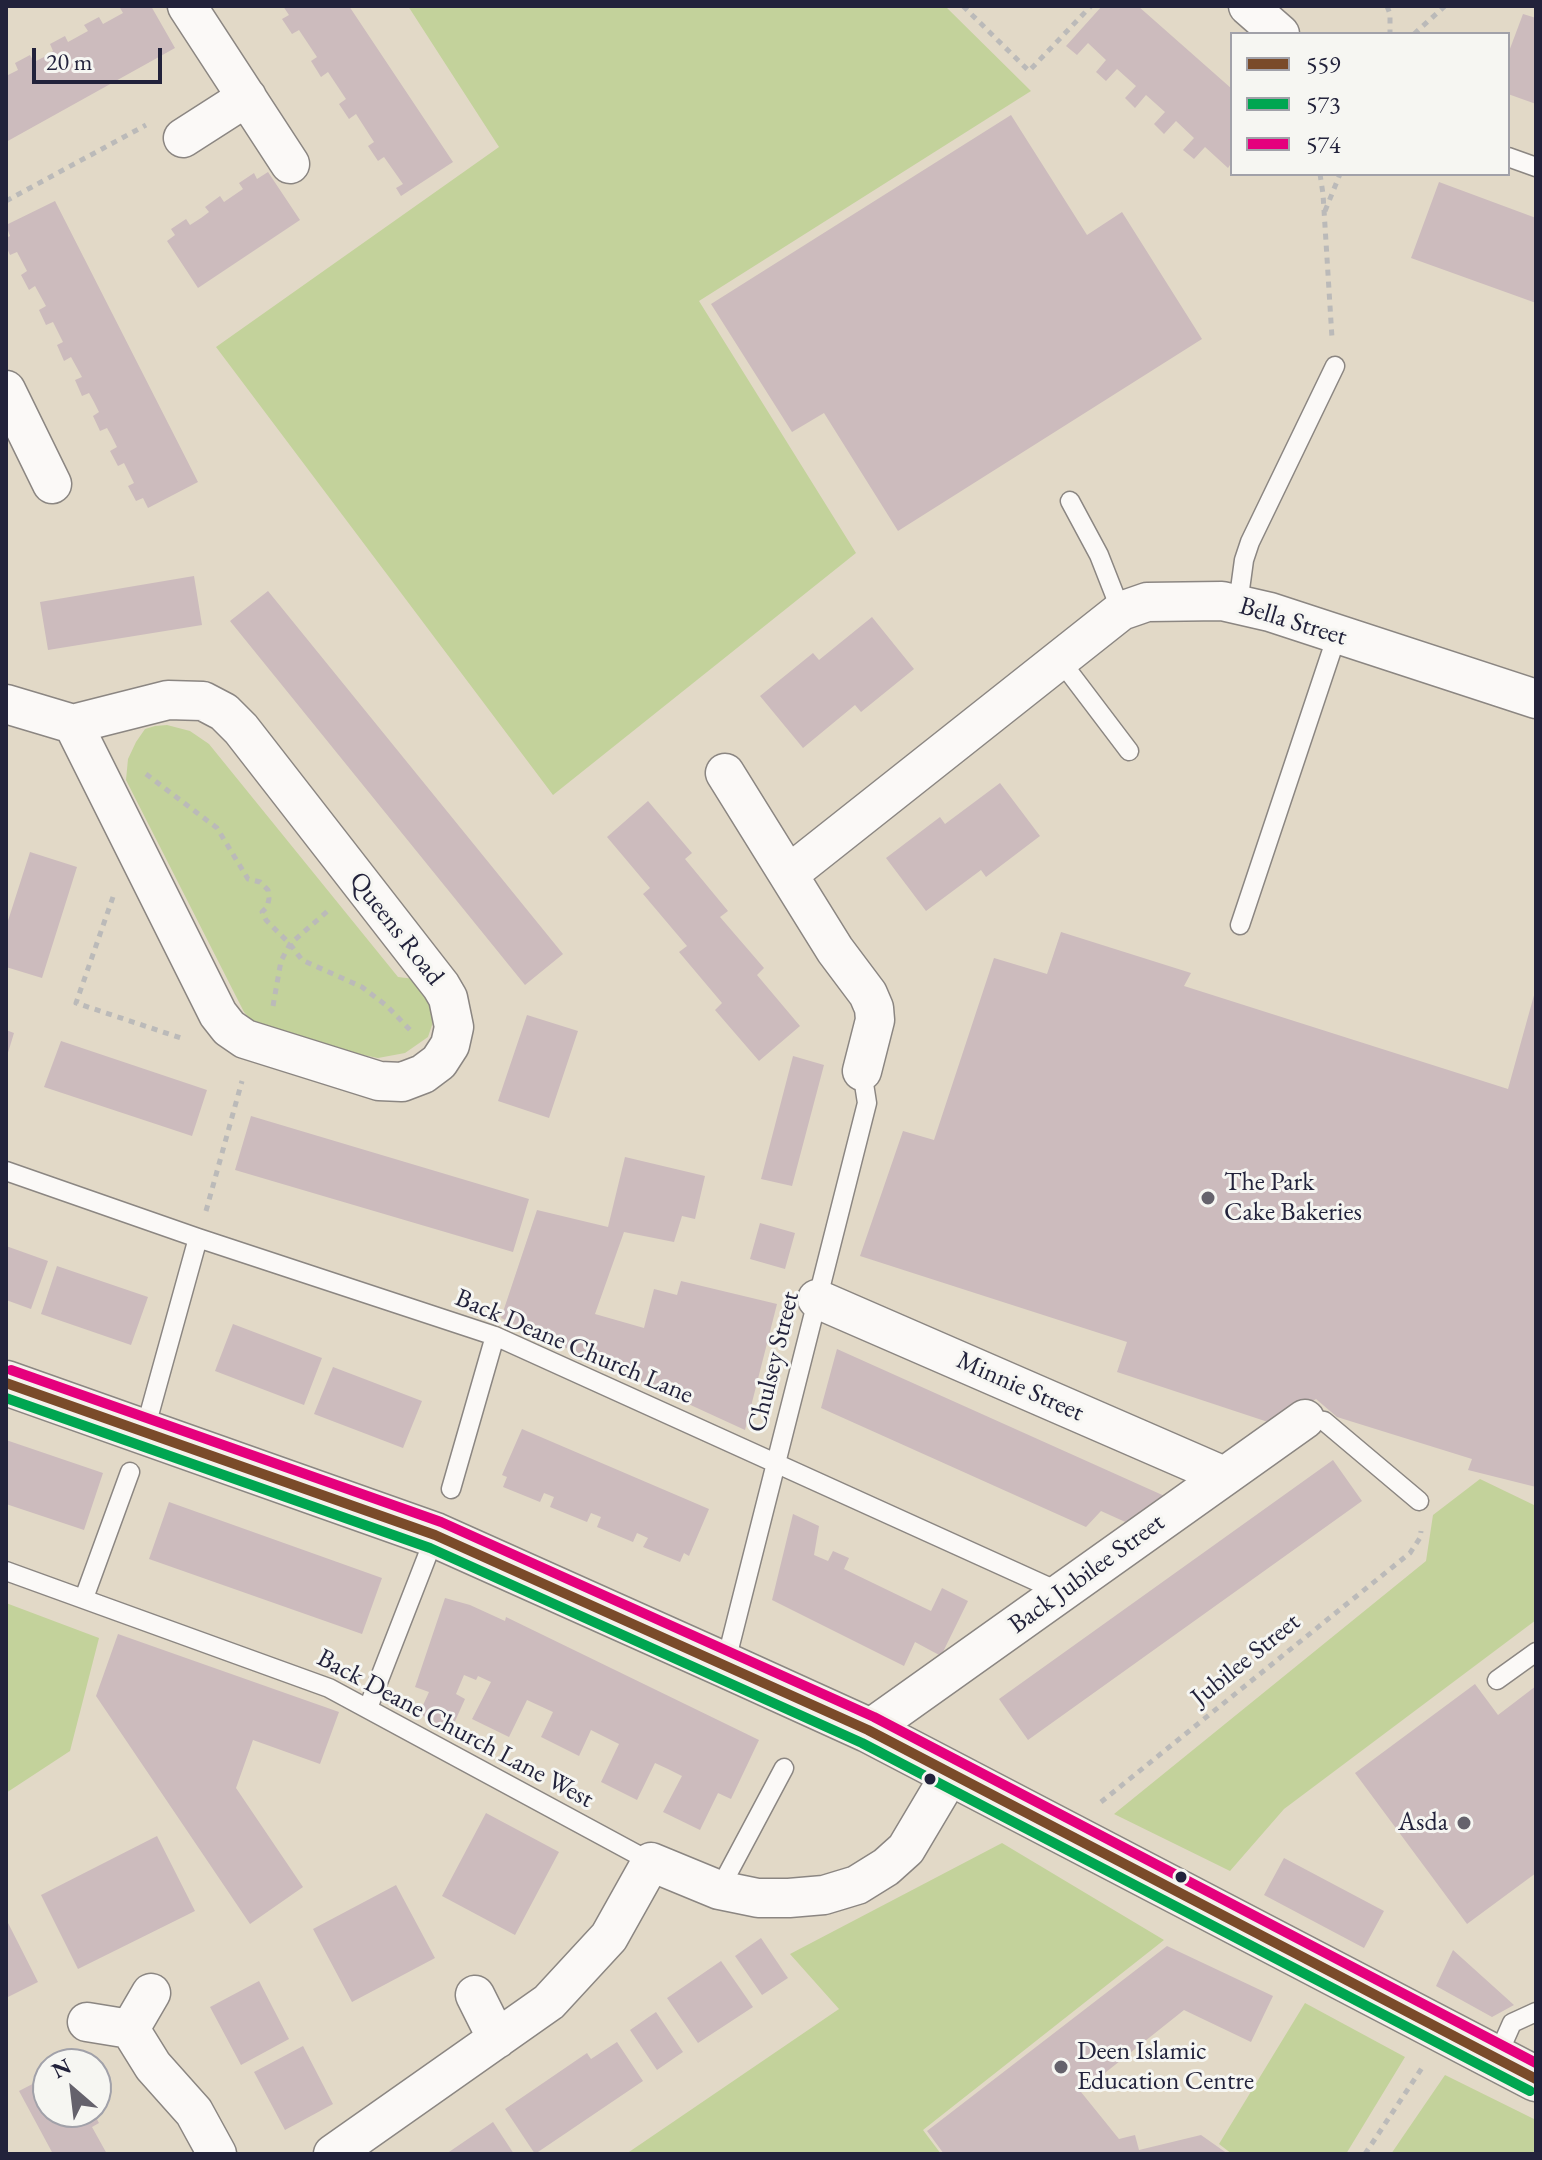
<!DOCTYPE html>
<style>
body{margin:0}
#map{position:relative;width:1542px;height:2160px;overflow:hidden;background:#e2d9c7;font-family:"EB Garamond",serif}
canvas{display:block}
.frame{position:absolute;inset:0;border:8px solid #22223b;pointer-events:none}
.legend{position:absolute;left:1230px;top:32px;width:280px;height:144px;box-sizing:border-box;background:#f6f6f2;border:2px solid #a1a1a9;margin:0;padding:10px 14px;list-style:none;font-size:24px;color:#22223b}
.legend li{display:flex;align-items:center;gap:16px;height:40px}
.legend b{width:40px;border:2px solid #a1a1a9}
.north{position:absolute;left:32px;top:2048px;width:80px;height:80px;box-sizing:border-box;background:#f6f6f2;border:2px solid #a1a1a9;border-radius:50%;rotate:332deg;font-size:22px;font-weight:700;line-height:32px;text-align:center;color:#22223b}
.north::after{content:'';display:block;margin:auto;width:28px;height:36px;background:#65626c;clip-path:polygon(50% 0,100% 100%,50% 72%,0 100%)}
.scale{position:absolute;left:32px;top:48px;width:130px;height:36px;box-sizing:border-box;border:4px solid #22223b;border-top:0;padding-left:10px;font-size:24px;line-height:28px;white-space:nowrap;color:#22223b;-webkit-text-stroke:6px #f6f6f2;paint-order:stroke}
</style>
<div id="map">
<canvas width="1542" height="2160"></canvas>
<div class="frame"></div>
<ul class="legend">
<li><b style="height:10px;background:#7a4b2a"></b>559</li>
<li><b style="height:10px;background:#00a651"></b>573</li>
<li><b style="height:10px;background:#e5007d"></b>574</li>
</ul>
<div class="north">N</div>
<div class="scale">20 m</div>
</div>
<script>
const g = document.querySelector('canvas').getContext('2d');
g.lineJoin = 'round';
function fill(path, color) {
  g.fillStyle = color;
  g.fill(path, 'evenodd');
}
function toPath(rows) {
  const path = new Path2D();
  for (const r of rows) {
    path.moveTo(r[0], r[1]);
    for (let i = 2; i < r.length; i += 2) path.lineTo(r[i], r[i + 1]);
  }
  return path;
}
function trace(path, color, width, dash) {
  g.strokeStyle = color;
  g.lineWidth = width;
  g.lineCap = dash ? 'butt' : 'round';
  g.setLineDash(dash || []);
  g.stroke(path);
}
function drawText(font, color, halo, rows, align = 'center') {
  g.font = font + ' "EB Garamond",serif';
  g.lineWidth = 6;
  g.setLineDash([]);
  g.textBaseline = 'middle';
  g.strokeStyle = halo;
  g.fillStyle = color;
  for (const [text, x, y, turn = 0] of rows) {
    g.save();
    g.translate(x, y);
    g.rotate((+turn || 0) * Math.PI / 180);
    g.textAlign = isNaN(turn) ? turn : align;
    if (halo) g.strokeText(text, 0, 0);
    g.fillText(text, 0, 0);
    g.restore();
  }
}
const green = toPath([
 [408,6,945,6,1031,91,699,301,856,553,553,795,216,347,499,147],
 [167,725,190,731,209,744,398,977,415,979,433,994,435,1016,428,1037,405,1053,378,1058,272,1037,257,1027,244,1012,126,780,128,759,136,742,145,729,155,726],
 [1480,1479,1536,1506,1536,1620,1284,1809,1230,1871,1114,1814,1426,1561,1433,1515],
 [6,1603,99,1638,70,1751,6,1793],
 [1002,1843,1164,1940,923,2130,941,2154,626,2154,839,2009,790,1954],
 [1305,2003,1405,2057,1346,2154,1232,2154,1219,2144],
 [1445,2075,1536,2120,1536,2154,1391,2154]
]);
const building = toPath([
 [119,6,151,6,175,48,6,142,6,76,18,70,15,63,30,55,34,62,44,57,53,51,50,44,65,36,68,42,88,31,84,25,99,17,103,24,123,13],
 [283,6,349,6,453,162,401,196,396,188,403,184,384,157,378,161,368,146,374,142,356,114,349,119,339,104,346,99,328,72,321,77,311,61,317,57,299,30,292,34,282,19,289,15],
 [1102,6,1138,6,1232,89,1232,162,1228,168,1205,147,1194,159,1183,150,1194,138,1176,121,1164,134,1154,124,1165,112,1146,95,1135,108,1125,98,1136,86,1117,69,1106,81,1096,72,1106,60,1088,43,1077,55,1066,46],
 [1523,14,1536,18,1536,104,1508,94,1508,54],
 [1011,115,1087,235,1122,212,1202,339,898,531,824,413,792,432,711,304],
 [268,172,300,220,198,288,167,241,175,235,171,229,186,219,190,225,201,218,209,212,205,207,220,196,224,202,243,189,239,183,254,173,257,179],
 [1439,182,1536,218,1536,303,1411,258],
 [55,201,198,482,148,508,143,498,136,501,128,486,134,483,124,463,118,466,110,451,117,447,112,437,107,428,100,431,93,416,99,412,94,402,89,393,82,396,75,380,82,377,71,357,64,361,57,345,63,342,53,322,46,325,39,310,46,306,35,286,29,290,21,275,27,271,17,252,10,255,6,246,6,238,10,236,6,225],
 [194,576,202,625,48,650,40,602],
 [268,591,563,954,525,985,230,621],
 [872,617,914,669,861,712,855,705,803,748,760,696,813,653,819,660],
 [1000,783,1040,836,986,877,981,870,926,911,886,858,940,817,945,824],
 [648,801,692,853,685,859,728,911,720,917,764,968,757,975,800,1026,759,1061,715,1010,722,1003,679,952,687,946,643,894,650,888,607,837],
 [30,852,77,867,42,978,6,967,6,927],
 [1061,932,1191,973,1184,986,1508,1089,1536,988,1536,1487,1468,1470,1472,1459,1337,1417,1316,1399,1274,1424,1117,1372,1127,1342,860,1256,903,1131,934,1140,994,958,1047,974],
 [527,1015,578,1031,549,1118,498,1101],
 [6,1030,14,1033,7,1056,6,1056],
 [61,1041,207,1090,192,1136,44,1087],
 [793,1056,824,1065,792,1186,761,1179],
 [251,1116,529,1199,513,1252,235,1170],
 [625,1157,705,1176,695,1219,682,1216,674,1242,624,1232,595,1314,644,1328,654,1289,677,1295,681,1281,777,1304,745,1430,501,1318,537,1210,608,1227],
 [760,1223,795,1233,785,1269,750,1259],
 [6,1246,48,1261,31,1309,6,1300],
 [57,1266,148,1297,131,1345,41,1314],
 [233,1324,322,1358,304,1405,215,1371],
 [837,1349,1169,1498,1132,1525,1101,1511,1086,1527,821,1408],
 [333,1367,422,1401,403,1448,314,1414],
 [522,1429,709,1509,689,1556,684,1553,680,1562,643,1547,648,1538,637,1533,633,1542,597,1527,601,1517,591,1513,587,1522,550,1507,554,1497,544,1493,540,1502,503,1487,507,1477,502,1475],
 [6,1440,103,1473,84,1530,6,1504],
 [1333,1460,1362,1501,1028,1740,999,1699],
 [169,1502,382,1578,362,1634,149,1559],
 [793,1514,819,1526,814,1555,828,1561,833,1551,849,1558,844,1569,931,1611,942,1588,968,1601,941,1656,915,1642,904,1666,772,1600],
 [445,1598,470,1605,505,1621,506,1617,759,1740,731,1799,718,1793,700,1830,663,1812,682,1776,668,1769,655,1763,637,1800,601,1782,619,1744,591,1730,579,1756,541,1737,553,1712,527,1700,509,1737,472,1719,491,1682,478,1676,476,1680,464,1675,456,1694,465,1699,451,1730,419,1714,429,1692,415,1687],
 [118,1634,339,1712,320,1764,253,1740,236,1788,303,1887,250,1924,96,1696],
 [1475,1684,1498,1715,1536,1686,1536,1873,1467,1924,1355,1773],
 [486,1813,559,1852,515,1935,442,1896],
 [157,1836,195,1911,78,1969,41,1895],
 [1284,1858,1384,1911,1364,1948,1264,1895],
 [396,1885,435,1958,352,2002,313,1929],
 [6,1919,38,1982,6,1998],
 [761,1938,788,1978,762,1995,735,1956],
 [1167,1946,1273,1996,1251,2042,1184,2010,1081,2092,1119,2139,1135,2135,1139,2150,1201,2135,1228,2154,944,2154,927,2131],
 [1453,1950,1514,2005,1492,2017,1436,1986],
 [721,1961,753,2007,698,2043,667,1998],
 [259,1981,289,2039,241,2065,210,2007],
 [656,2012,683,2052,657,2070,630,2030],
 [617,2042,643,2081,535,2154,505,2109,587,2053,591,2059],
 [303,2046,333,2104,285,2130,254,2072],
 [48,2076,48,2112,93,2112,99,2123,92,2127,107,2154,53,2154,19,2091],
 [493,2122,514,2154,446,2154,465,2141]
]);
const path = toPath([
 [963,6,1029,71,1091,6],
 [1387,6,1390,14,1390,34],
 [1414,34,1445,6],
 [1320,174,1323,194,1332,338],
 [6,201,146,125],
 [1325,211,1340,174],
 [146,774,217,828,248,879,260,882,268,890,269,899,267,907,262,912,266,920,290,944,302,960,362,987,387,1006,412,1032],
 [113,897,76,1003,184,1039],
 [273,1006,281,961,290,944,330,909],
 [206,1211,242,1081],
 [1101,1802,1410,1553,1420,1538,1421,1531],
 [1365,2154,1422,2068]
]);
const lane = toPath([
 [1508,157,1536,167],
 [1070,501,1099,555,1121,611],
 [1238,604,1244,560,1250,542,1335,366],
 [1060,660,1129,751],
 [1240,925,1337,635],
 [6,1171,198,1238,495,1336,1060,1592],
 [1305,1419,1324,1421,1419,1501],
 [144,1433,198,1238],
 [451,1489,495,1336],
 [6,1571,329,1688,651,1862],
 [84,1598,130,1472],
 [725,1665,867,1103,862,1071],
 [1497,1680,1536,1652],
 [368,1708,435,1536],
 [719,1890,784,1768],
 [1497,2057,1512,2023,1536,2012]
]);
const street = toPath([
 [187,6,290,164],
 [1248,6,1280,34],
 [183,138,247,97],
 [6,390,52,484],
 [6,704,73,724,168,700,203,701,224,712,241,729,441,986,448,998,454,1027,450,1045,439,1062,423,1074,402,1082,379,1081,245,1039,229,1028,218,1014,73,724],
 [725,773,835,950,868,994,874,1008,875,1020,862,1071],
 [789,874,1121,611,1147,602,1222,601,1270,612,1536,699],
 [817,1299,1224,1476],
 [868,1730,1305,1419],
 [475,1995,497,2039],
 [87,2022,130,2029,153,2066,194,2112,217,2154],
 [130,2029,151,1993],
 [333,2154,549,2002,609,1937,651,1862,719,1890,758,1898,789,1898,824,1895,857,1885,886,1867,906,1849,950,1775]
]);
const secondary = toPath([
 [6,1383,435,1535,725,1665,868,1730,1536,2079]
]);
const bus1 = toPath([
 [6,1383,435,1535,868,1730,1536,2079]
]);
const bus2 = toPath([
 [6,1398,430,1548,862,1743,1530,2091]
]);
const bus3 = toPath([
 [11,1370,441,1522,874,1717,1536,2063]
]);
const markers = [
 [1208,1198,8,"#65626c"],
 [930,1779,7,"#22223b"],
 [1464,1823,8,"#65626c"],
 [1181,1877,7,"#22223b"],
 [1061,2067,8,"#65626c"]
];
const streetNames = [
 ["Bella Street",1293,622,17],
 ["Queens Road",396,929,52],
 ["Back Deane Church Lane",574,1347,23],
 ["Chulsey Street",774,1362,-76],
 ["Minnie Street",1020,1387,24],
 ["Back Jubilee Street",1087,1574,-36],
 ["Jubilee Street",1246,1660,-39],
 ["Back Deane Church Lane West",455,1729,28]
];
const poiNames = [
 ["The Park",1224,1183],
 ["Cake Bakeries",1224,1213],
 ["Asda",1448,1823,"right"],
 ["Deen Islamic",1077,2052],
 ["Education Centre",1077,2082]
];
fill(green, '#c3d29b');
fill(building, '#ccbbbd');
trace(lane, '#8b8682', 21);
trace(street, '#8b8682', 41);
trace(secondary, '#8b8682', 47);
trace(path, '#bbbab9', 5, [6, 6]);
trace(lane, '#fbf9f7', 18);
trace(street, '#fbf9f7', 38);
trace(secondary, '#f5f1ec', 44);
trace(bus1, '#7a4b2a', 10);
trace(bus2, '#00a651', 10);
trace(bus3, '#e5007d', 10);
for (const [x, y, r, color] of markers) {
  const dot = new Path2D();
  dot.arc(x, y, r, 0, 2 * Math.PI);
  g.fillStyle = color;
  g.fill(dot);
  trace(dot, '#f6f6f2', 3);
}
drawText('26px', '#22223b', '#f6f6f2', streetNames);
drawText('26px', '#22223b', '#f6f6f2', poiNames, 'left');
</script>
